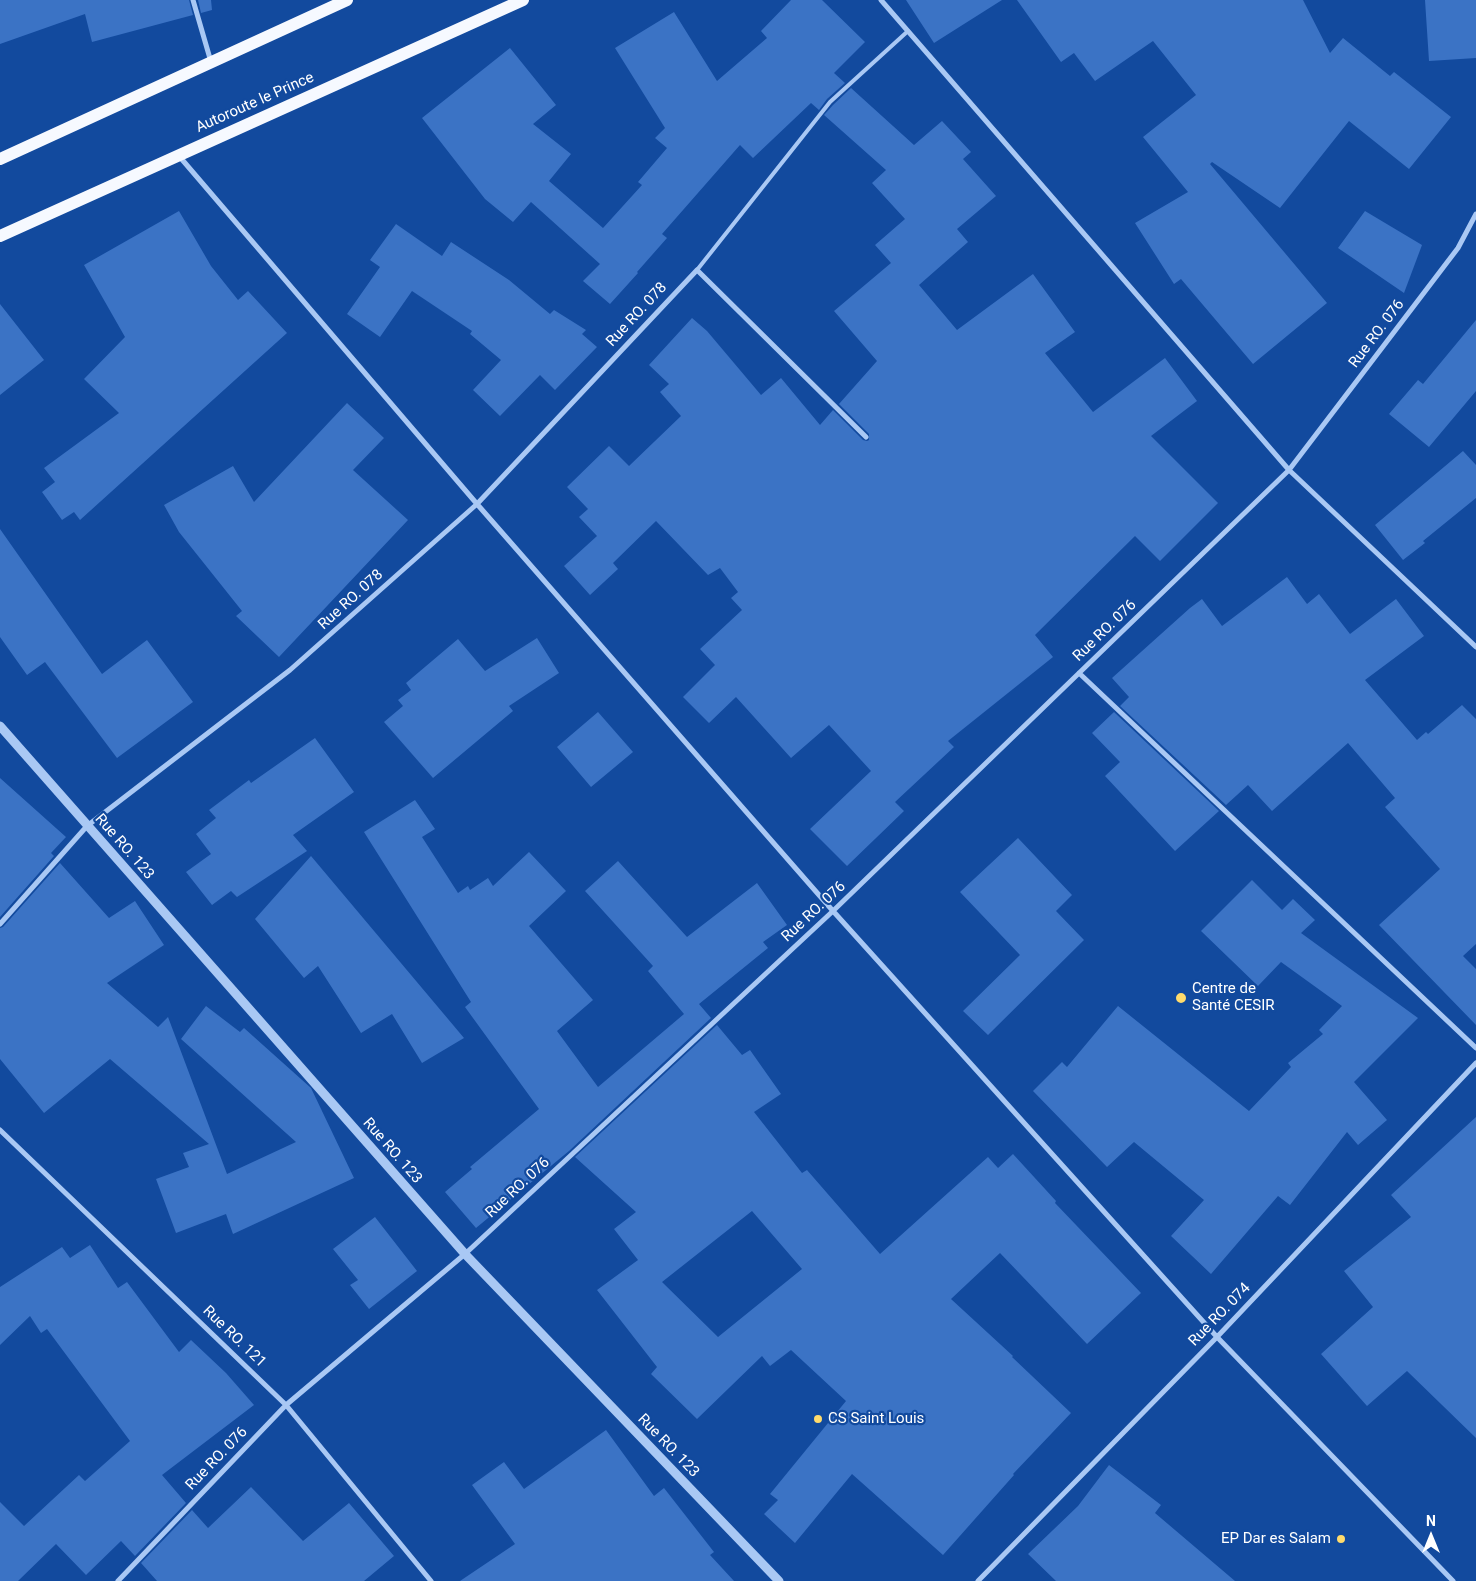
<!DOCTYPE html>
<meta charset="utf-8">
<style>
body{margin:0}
#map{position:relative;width:1476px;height:1581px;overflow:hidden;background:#124a9e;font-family:Roboto,sans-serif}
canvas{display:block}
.north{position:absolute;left:1406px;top:1511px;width:50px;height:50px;-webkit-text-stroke:4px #124a9e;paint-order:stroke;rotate:0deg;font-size:14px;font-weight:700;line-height:20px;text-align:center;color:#fff}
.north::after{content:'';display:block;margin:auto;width:18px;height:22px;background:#fff;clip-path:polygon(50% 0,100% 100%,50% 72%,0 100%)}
</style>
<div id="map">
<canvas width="1476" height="1581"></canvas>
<div class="north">N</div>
</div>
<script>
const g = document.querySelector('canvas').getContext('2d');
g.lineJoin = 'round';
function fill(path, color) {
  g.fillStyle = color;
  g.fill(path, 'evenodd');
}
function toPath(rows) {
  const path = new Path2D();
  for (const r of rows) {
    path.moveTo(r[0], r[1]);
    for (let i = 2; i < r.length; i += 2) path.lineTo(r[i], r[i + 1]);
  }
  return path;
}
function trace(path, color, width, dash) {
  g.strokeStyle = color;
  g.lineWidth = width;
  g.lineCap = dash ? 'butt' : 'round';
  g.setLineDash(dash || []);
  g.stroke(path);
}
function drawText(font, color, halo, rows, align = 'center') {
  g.font = font + ' Roboto,sans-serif';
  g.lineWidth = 4.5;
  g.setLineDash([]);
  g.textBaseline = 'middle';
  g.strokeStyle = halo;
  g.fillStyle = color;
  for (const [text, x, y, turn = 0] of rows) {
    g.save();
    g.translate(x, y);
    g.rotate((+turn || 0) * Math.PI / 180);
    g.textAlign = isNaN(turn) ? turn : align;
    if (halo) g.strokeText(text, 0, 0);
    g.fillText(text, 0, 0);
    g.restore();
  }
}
const building = toPath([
 [0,0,189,0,193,15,92,42,85,14,0,44],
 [198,0,211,0,212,10,201,13],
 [791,0,822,0,865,42,834,73,845,83,827,99,819,110,811,103,753,158,740,145,662,234,667,238,637,272,638,273,610,304,583,281,600,264,531,202,513,222,485,199,422,118,510,48,556,105,533,124,571,154,549,181,603,228,642,185,638,182,667,148,655,138,665,128,615,48,674,12,717,81,767,38,761,31],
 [906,0,1002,0,934,43],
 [1017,0,1303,0,1330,53,1343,38,1390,76,1394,72,1451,117,1409,169,1349,121,1280,208,1212,162,1210,164,1327,303,1253,364,1181,279,1174,284,1135,223,1188,192,1143,137,1196,95,1153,41,1095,81,1074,53,1061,62],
 [1425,0,1476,0,1476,58,1429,61],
 [851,88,914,145,942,121,971,152,963,159,996,196,957,229,968,242,919,285,957,330,1033,274,1075,332,1045,353,1093,412,1165,358,1197,401,1151,436,1218,503,1160,561,1135,536,1035,635,1053,657,948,741,954,747,895,802,904,811,847,866,810,829,871,771,829,725,791,758,736,697,709,723,683,697,715,665,700,649,742,610,731,598,738,592,720,568,708,575,656,521,613,563,618,569,590,595,564,566,597,536,579,517,588,509,567,487,609,446,629,466,681,416,660,392,669,384,649,365,692,318,707,331,761,395,781,378,820,425,833,410,863,440,867,441,869,440,869,434,839,404,877,361,834,311,891,263,875,245,905,219,872,183,886,170,824,115,833,105],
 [179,211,211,266,238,300,248,291,287,333,80,520,74,512,62,520,42,492,55,482,44,468,119,413,84,379,125,337,84,265],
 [1365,211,1422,245,1404,293,1338,248],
 [396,224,442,256,451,242,509,280,550,314,554,310,586,330,582,334,597,347,555,390,540,375,500,416,473,390,501,360,470,334,472,331,412,291,380,337,347,314,380,267,370,260],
 [0,304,44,360,0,395],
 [1476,320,1476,391,1429,447,1389,414,1418,380,1423,384],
 [347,403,384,438,353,470,408,520,279,657,236,616,242,611,179,532,164,505,233,466,254,502],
 [1463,451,1476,465,1476,498,1423,541,1425,543,1403,560,1375,525],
 [0,529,102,674,147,640,193,702,117,758,45,662,27,675,0,637],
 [1287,577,1307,604,1319,594,1350,634,1396,599,1424,636,1365,680,1417,740,1426,732,1428,734,1462,705,1476,719,1476,944,1463,956,1476,969,1476,1025,1379,925,1440,869,1385,807,1395,798,1348,743,1272,811,1248,785,1226,805,1120,706,1129,697,1112,678,1190,608,1202,599,1222,626],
 [537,638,559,673,509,706,513,711,433,778,384,722,403,706,398,700,411,690,406,683,458,639,485,671],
 [598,712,633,752,591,787,557,747],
 [1114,712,1219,811,1175,851,1105,776,1120,762,1092,733],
 [315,738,354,792,293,835,307,851,237,897,231,891,212,905,186,872,211,854,196,834,216,818,209,810,249,780,251,783],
 [0,778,66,837,51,853,54,856,0,917],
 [415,800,435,829,422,837,458,893,468,886,470,890,488,878,493,886,529,852,566,891,529,926,593,1000,557,1031,598,1087,684,1014,648,971,653,966,585,891,618,861,687,937,757,883,787,925,763,942,768,948,699,1004,711,1018,569,1151,476,1228,445,1192,472,1169,470,1167,539,1109,465,1007,471,1002,364,832],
 [1018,838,1072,895,1056,911,1084,940,988,1035,963,1011,1020,955,960,892],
 [311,856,464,1038,422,1063,392,1014,361,1033,318,966,304,978,255,919],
 [60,863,109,918,135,901,164,945,107,983,158,1027,168,1017,227,1174,296,1142,181,1039,206,1006,240,1032,244,1028,311,1088,354,1178,233,1234,226,1214,176,1233,156,1179,189,1167,183,1153,209,1144,110,1059,44,1113,0,1059,0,928,3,927],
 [1252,880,1282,910,1293,899,1315,920,1301,933,1418,1018,1354,1082,1387,1120,1358,1145,1347,1132,1290,1205,1278,1196,1211,1274,1171,1236,1204,1200,1134,1142,1107,1167,1033,1091,1062,1062,1067,1067,1118,1006,1249,1111,1291,1067,1288,1063,1323,1034,1319,1030,1342,1006,1281,962,1258,986,1201,931],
 [717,1025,742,1055,750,1050,781,1094,754,1112,802,1173,807,1170,880,1254,988,1157,998,1168,1013,1154,1056,1201,1055,1203,1141,1293,1087,1344,1000,1253,951,1299,1013,1356,1012,1357,1071,1413,1013,1474,1014,1475,943,1555,852,1474,795,1543,764,1514,778,1500,770,1494,846,1401,791,1350,770,1366,762,1356,697,1419,651,1374,657,1367,597,1290,638,1260,614,1229,636,1212,575,1157],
 [752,1211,802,1269,718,1337,662,1282],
 [1476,1117,1476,1438,1407,1371,1367,1406,1321,1354,1373,1307,1344,1271,1411,1217,1391,1195],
 [375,1217,417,1271,369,1309,350,1285,358,1280,333,1249],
 [90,1245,118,1288,127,1282,179,1352,191,1340,226,1373,254,1405,162,1475,186,1503,135,1556,121,1541,86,1575,56,1544,18,1581,0,1581,0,1502,24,1526,79,1475,85,1481,130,1441,47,1329,41,1333,30,1316,0,1345,0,1287,62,1247,70,1258],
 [606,1430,654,1496,664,1488,714,1552,710,1555,734,1581,460,1581,515,1544,472,1485,504,1462,524,1489],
 [1109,1465,1161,1505,1155,1513,1235,1581,1056,1581,1028,1554,1078,1506],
 [251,1487,303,1541,349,1503,394,1556,364,1581,157,1581,141,1563,192,1510,208,1528]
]);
const service = toPath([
 [697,270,830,102,908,31]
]);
const minor = toPath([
 [193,0,211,62],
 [881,0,1289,470,1476,647],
 [179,156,477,504,833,911,1217,1337,1453,1581],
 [1079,673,1476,1048],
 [0,924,87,826,290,670,477,504,697,270,866,437],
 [0,1130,286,1405,431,1581],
 [118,1581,286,1405,465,1254,833,911,1289,470,1458,248,1476,214],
 [978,1581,1217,1337,1476,1063]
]);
const tertiary = toPath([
 [0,726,465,1254,779,1581]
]);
const primary = toPath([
 [0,159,347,0],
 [0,236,523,0]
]);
const markers = [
 [1181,998,6,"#ffdb6c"],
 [818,1419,5,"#ffdb6c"],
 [1341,1539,5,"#ffdb6c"]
];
const streetNames = [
 ["Autoroute le Prince",255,103,-24],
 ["Rue RO. 078",637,315,-47],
 ["Rue RO. 076",1377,334,-53],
 ["Rue RO. 078",351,600,-42],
 ["Rue RO. 076",1105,631,-44],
 ["Rue RO. 123",124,847,49],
 ["Rue RO. 076",814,912,-43],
 ["Rue RO. 123",392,1151,49],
 ["Rue RO. 076",518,1188,-43],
 ["Rue RO. 074",1220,1315,-46],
 ["Rue RO. 121",234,1337,44],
 ["Rue RO. 123",668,1446,46],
 ["Rue RO. 076",217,1459,-46]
];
const poiNames = [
 ["Centre de",1192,989],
 ["Santé CESIR",1192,1006],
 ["CS Saint Louis",828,1419],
 ["EP Dar es Salam",1331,1539,"right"]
];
fill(building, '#3b73c5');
trace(service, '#a9c8f4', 4);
trace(minor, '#a9c8f4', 5);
trace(tertiary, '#a9c8f4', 9);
trace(primary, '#f6f9ff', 12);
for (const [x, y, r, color] of markers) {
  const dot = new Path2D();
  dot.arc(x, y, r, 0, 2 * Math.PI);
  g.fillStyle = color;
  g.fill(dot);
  trace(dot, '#124a9e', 2);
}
drawText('15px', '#fff', '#124a9e', streetNames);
drawText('15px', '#fff', '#124a9e', poiNames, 'left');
</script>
